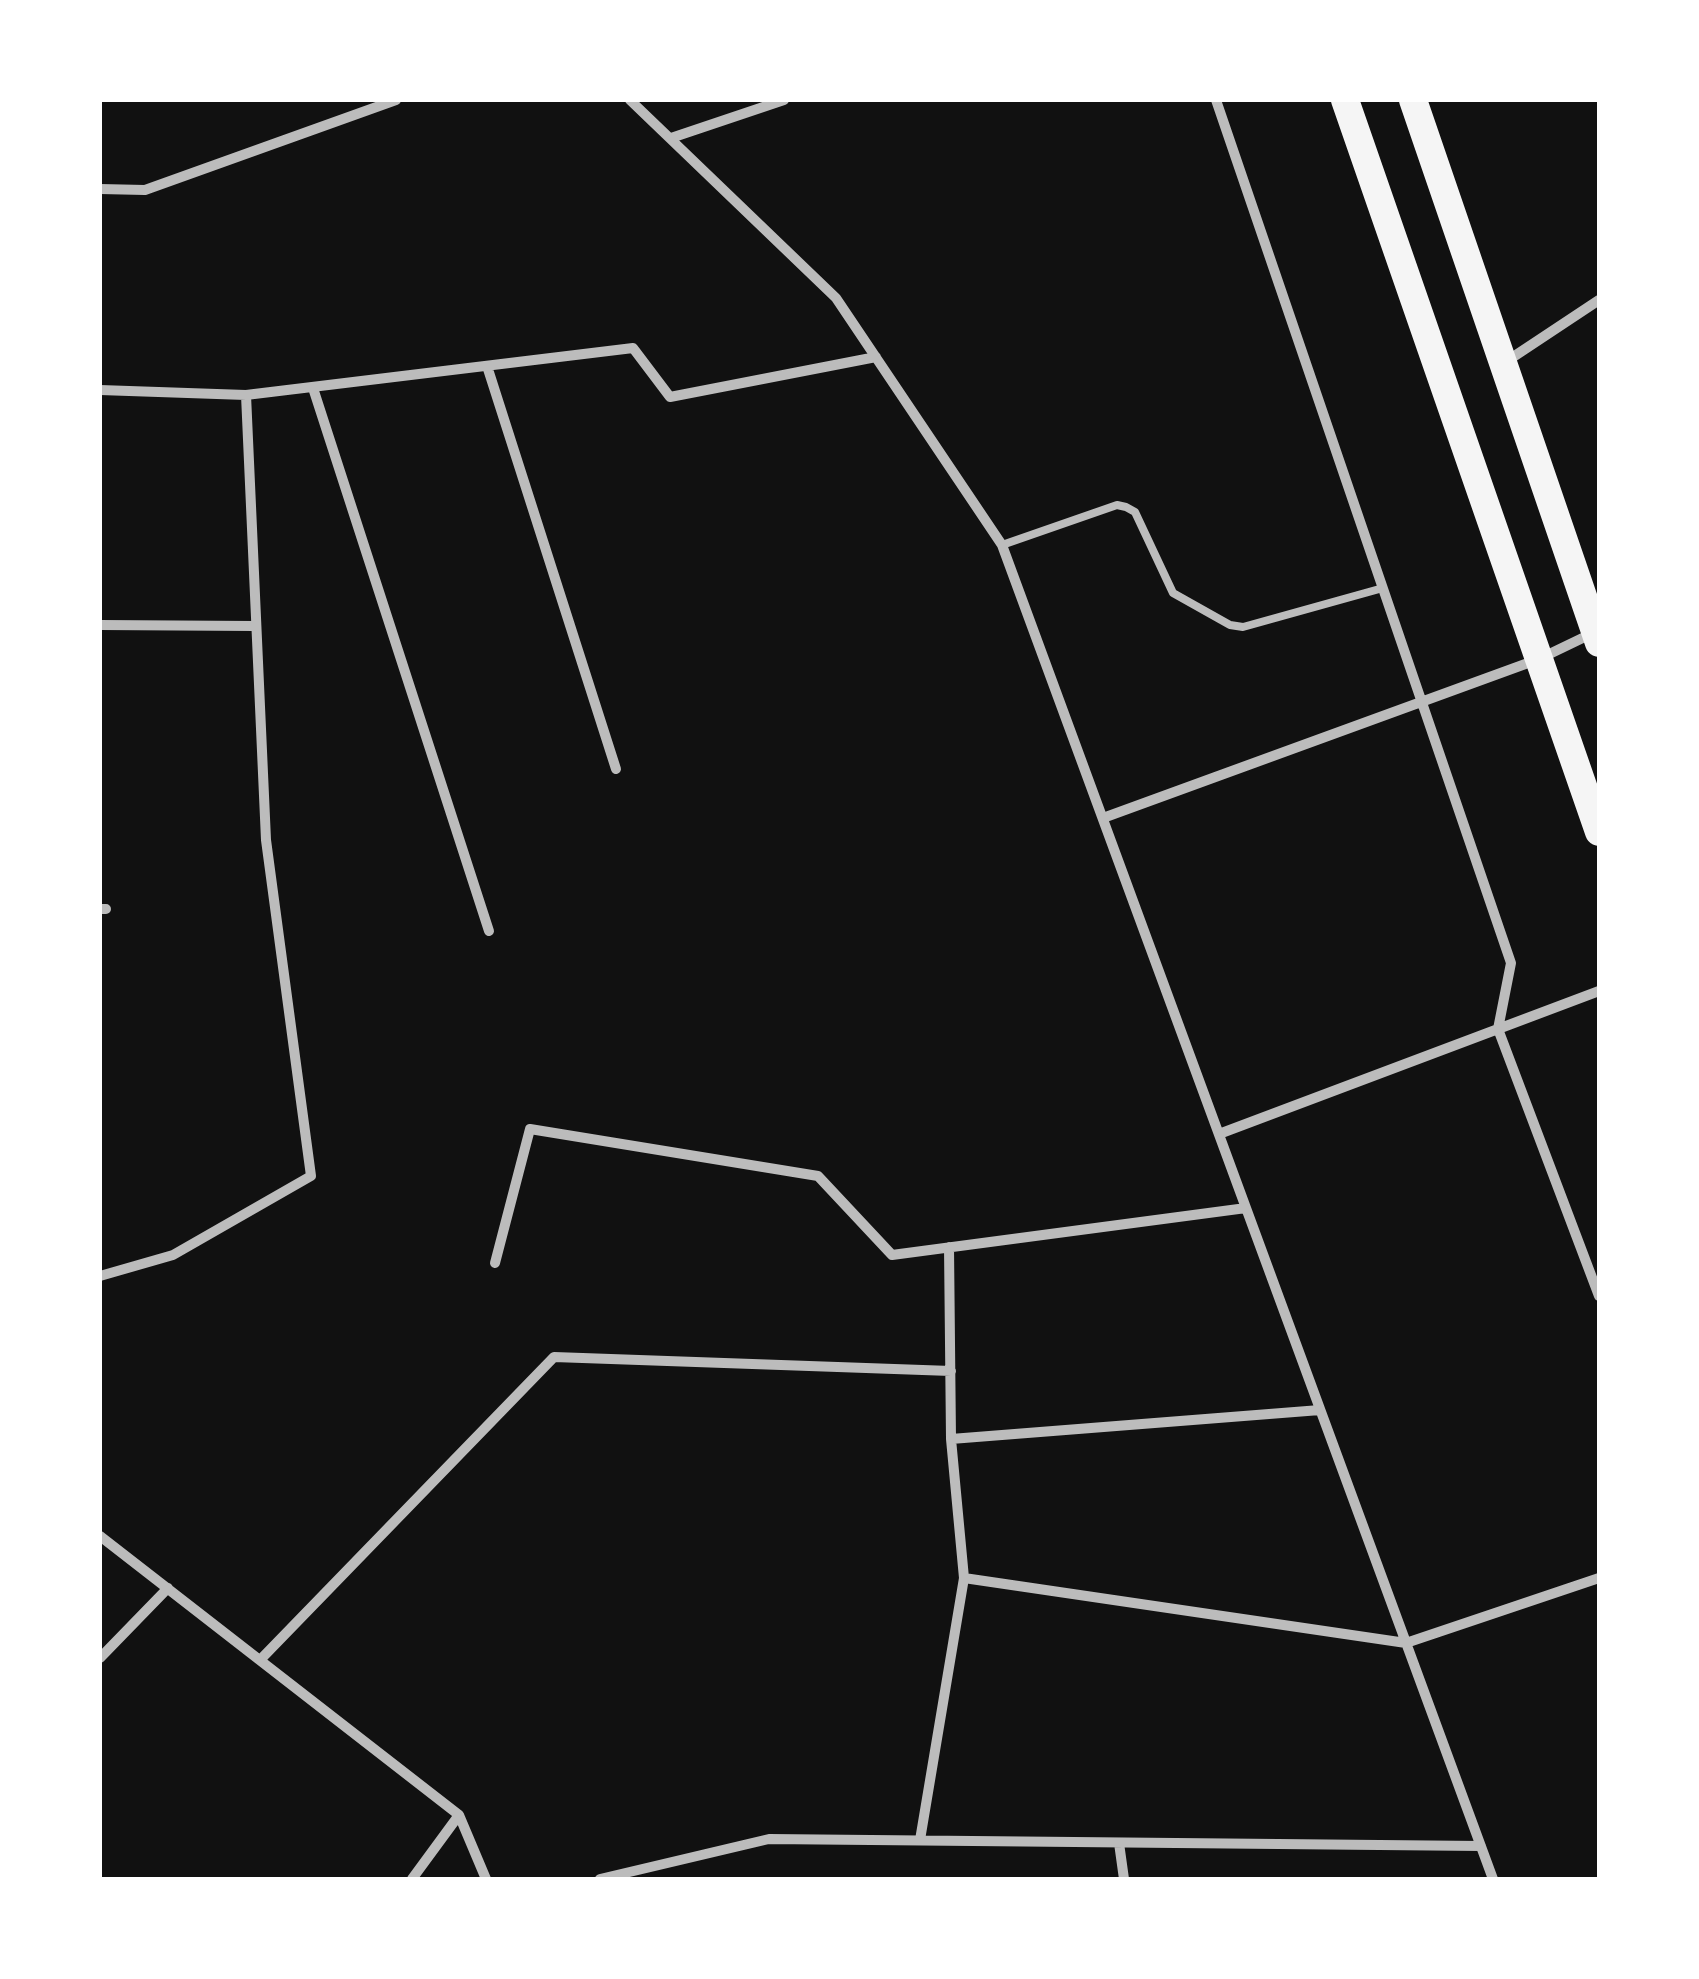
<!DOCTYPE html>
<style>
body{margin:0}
#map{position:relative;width:1699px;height:1979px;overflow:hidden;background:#111;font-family:Jost,sans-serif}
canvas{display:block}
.frame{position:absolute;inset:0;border:102px solid #fff;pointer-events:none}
</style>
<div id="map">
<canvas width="1699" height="1979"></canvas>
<div class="frame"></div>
</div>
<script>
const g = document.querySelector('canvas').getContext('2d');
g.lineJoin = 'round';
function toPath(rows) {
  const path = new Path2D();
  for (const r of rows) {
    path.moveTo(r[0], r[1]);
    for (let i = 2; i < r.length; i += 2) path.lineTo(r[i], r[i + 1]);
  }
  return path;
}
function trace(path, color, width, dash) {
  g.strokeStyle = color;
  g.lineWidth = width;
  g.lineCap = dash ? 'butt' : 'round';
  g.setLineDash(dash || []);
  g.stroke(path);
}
const service = toPath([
 [1002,545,1117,505,1126,507,1135,512,1173,593,1230,625,1243,627,1383,588]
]);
const minor = toPath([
 [630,100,836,298,1002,545,1493,1879],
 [1216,100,1511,963,1498,1029,1599,1296],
 [671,138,784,100],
 [100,189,145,190,396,100],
 [1504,363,1599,300],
 [487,366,616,769],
 [313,388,489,931],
 [100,390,246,395,633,348,670,397,876,357],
 [100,625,254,626],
 [1103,818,1539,659,1593,633],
 [100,909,106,909],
 [1219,1134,1599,991],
 [949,1247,951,1439,1320,1410],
 [495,1263,530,1129,818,1176,892,1255,1246,1208],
 [100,1276,173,1255,311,1176,266,840,246,395],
 [100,1536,459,1815,486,1879],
 [964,1578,1406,1643,1599,1578],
 [100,1658,168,1588],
 [261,1659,554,1357,951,1371],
 [920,1840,964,1578,951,1439],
 [1119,1843,1124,1879],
 [412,1879,459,1815],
 [600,1879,769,1839,1481,1846]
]);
const trunk = toPath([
 [1345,100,1599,832],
 [1413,100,1599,643]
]);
trace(service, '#bcbcbc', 8);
trace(minor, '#bcbcbc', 10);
trace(trunk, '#f5f5f5', 28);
</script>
